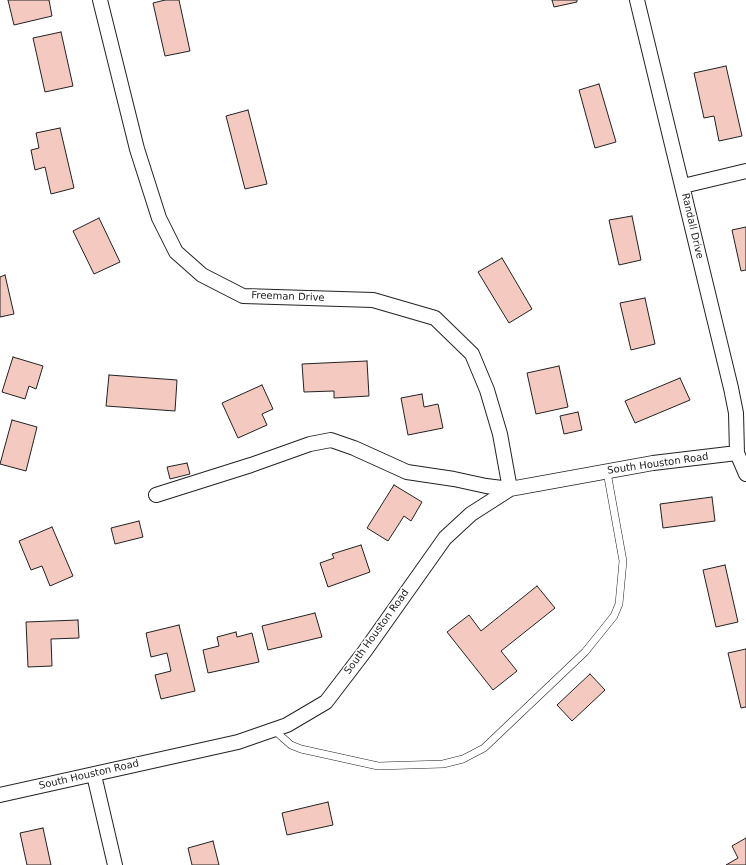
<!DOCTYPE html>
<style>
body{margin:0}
canvas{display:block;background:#fff}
</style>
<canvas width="746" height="865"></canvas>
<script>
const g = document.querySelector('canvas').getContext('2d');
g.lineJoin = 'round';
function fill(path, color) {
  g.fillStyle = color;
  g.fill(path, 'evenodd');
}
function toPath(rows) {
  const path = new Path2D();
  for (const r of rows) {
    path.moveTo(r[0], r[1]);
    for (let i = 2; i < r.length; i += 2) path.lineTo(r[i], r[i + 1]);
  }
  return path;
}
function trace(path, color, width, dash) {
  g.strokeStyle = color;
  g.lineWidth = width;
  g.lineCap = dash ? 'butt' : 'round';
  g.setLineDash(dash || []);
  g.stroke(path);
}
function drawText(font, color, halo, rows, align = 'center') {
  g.font = font + ' "DejaVu Sans",sans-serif';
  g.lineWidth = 3;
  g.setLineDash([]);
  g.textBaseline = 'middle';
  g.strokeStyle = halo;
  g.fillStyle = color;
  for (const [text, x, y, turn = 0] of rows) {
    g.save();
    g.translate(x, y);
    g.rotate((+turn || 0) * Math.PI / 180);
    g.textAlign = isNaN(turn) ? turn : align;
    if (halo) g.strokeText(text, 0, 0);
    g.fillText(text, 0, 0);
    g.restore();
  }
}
const building = toPath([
 [8,0,49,0,52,16,14,25,8,0],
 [165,0,179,0,190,51,165,56,153,3,165,0],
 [552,0,577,0,577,2,554,7,552,0],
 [61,32,73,86,45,92,33,38,61,32],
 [726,66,742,136,719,141,714,116,704,118,694,73,726,66],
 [599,84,616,142,595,148,579,90,599,84],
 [248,110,267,184,245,189,226,116,248,110],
 [60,128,74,188,51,194,45,167,35,170,31,150,39,148,36,133,60,128],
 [632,216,641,260,619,265,609,220,632,216],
 [99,218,120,262,94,274,73,231,99,218],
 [746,227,746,270,741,271,732,230,746,227],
 [502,258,532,309,509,323,478,272,502,258],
 [5,275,14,314,0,317,0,277,5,275],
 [645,298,655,344,631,350,620,303,645,298],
 [13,357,43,366,36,389,29,386,25,399,2,392,13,357],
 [367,361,369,396,334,398,334,391,304,392,302,364,367,361],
 [559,366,568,407,536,414,527,373,559,366],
 [109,375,177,380,175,411,106,406,109,375],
 [680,378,690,400,635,423,625,401,680,378],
 [262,385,273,409,262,414,267,425,238,438,222,403,262,385],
 [422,394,424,407,438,404,443,428,408,435,401,398,422,394],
 [578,412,582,430,564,434,560,416,578,412],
 [12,420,37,427,26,471,0,464,12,420],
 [187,463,190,474,170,479,167,467,187,463],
 [394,485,422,502,411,521,404,516,388,541,367,528,394,485],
 [712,497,715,521,663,528,660,504,712,497],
 [139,521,143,537,115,544,111,528,139,521],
 [52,527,73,576,50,586,42,566,31,570,19,541,52,527],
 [361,545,370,572,328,587,320,563,334,558,332,554,361,545],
 [725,565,738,622,716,627,703,570,725,565],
 [537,586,555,608,501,651,517,671,493,690,447,632,469,615,481,631,537,586],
 [315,613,322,637,268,650,262,626,315,613],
 [78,620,79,638,51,639,52,666,28,667,26,622,78,620],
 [179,625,195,691,161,699,155,675,171,671,167,653,151,657,146,633,179,625],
 [236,632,237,637,252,633,259,662,208,673,203,650,219,646,217,637,236,632],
 [746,649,746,707,741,708,728,653,746,649],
 [590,674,605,690,572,721,557,705,590,674],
 [328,802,333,825,287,835,282,813,328,802],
 [43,828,51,865,27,865,20,833,43,828],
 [746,838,746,865,726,865,738,858,732,846,746,838],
 [213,841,219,865,192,865,188,848,213,841]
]);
const service = toPath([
 [274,730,291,745,301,749,378,766,443,764,463,759,484,748,585,652,614,616,619,604,623,561,607,472]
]);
const minor = toPath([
 [100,0,137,149,159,218,176,252,202,275,243,296,373,300,435,318,472,354,487,390,500,434,510,489,486,486,454,479,407,472,354,448,331,440,310,444,251,465,156,495],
 [637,0,731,388,736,413,737,453,746,474],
 [683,186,746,171],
 [94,775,115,865],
 [0,795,238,742,287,725,326,702,365,651,445,538,471,514,510,489,653,463,737,453]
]);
const streetNames = [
 ["Randall Drive",692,226,77],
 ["Freeman Drive",288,297,2],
 ["South Houston Road",658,464,-8],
 ["South Houston Road",377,632,-54],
 ["South Houston Road",89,775,-13]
];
fill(building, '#f3c9c0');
trace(building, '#222', 1);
trace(service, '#222', 8);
trace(minor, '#222', 16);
trace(service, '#fff', 7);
trace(minor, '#fff', 14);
drawText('10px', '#222', '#fff', streetNames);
</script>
